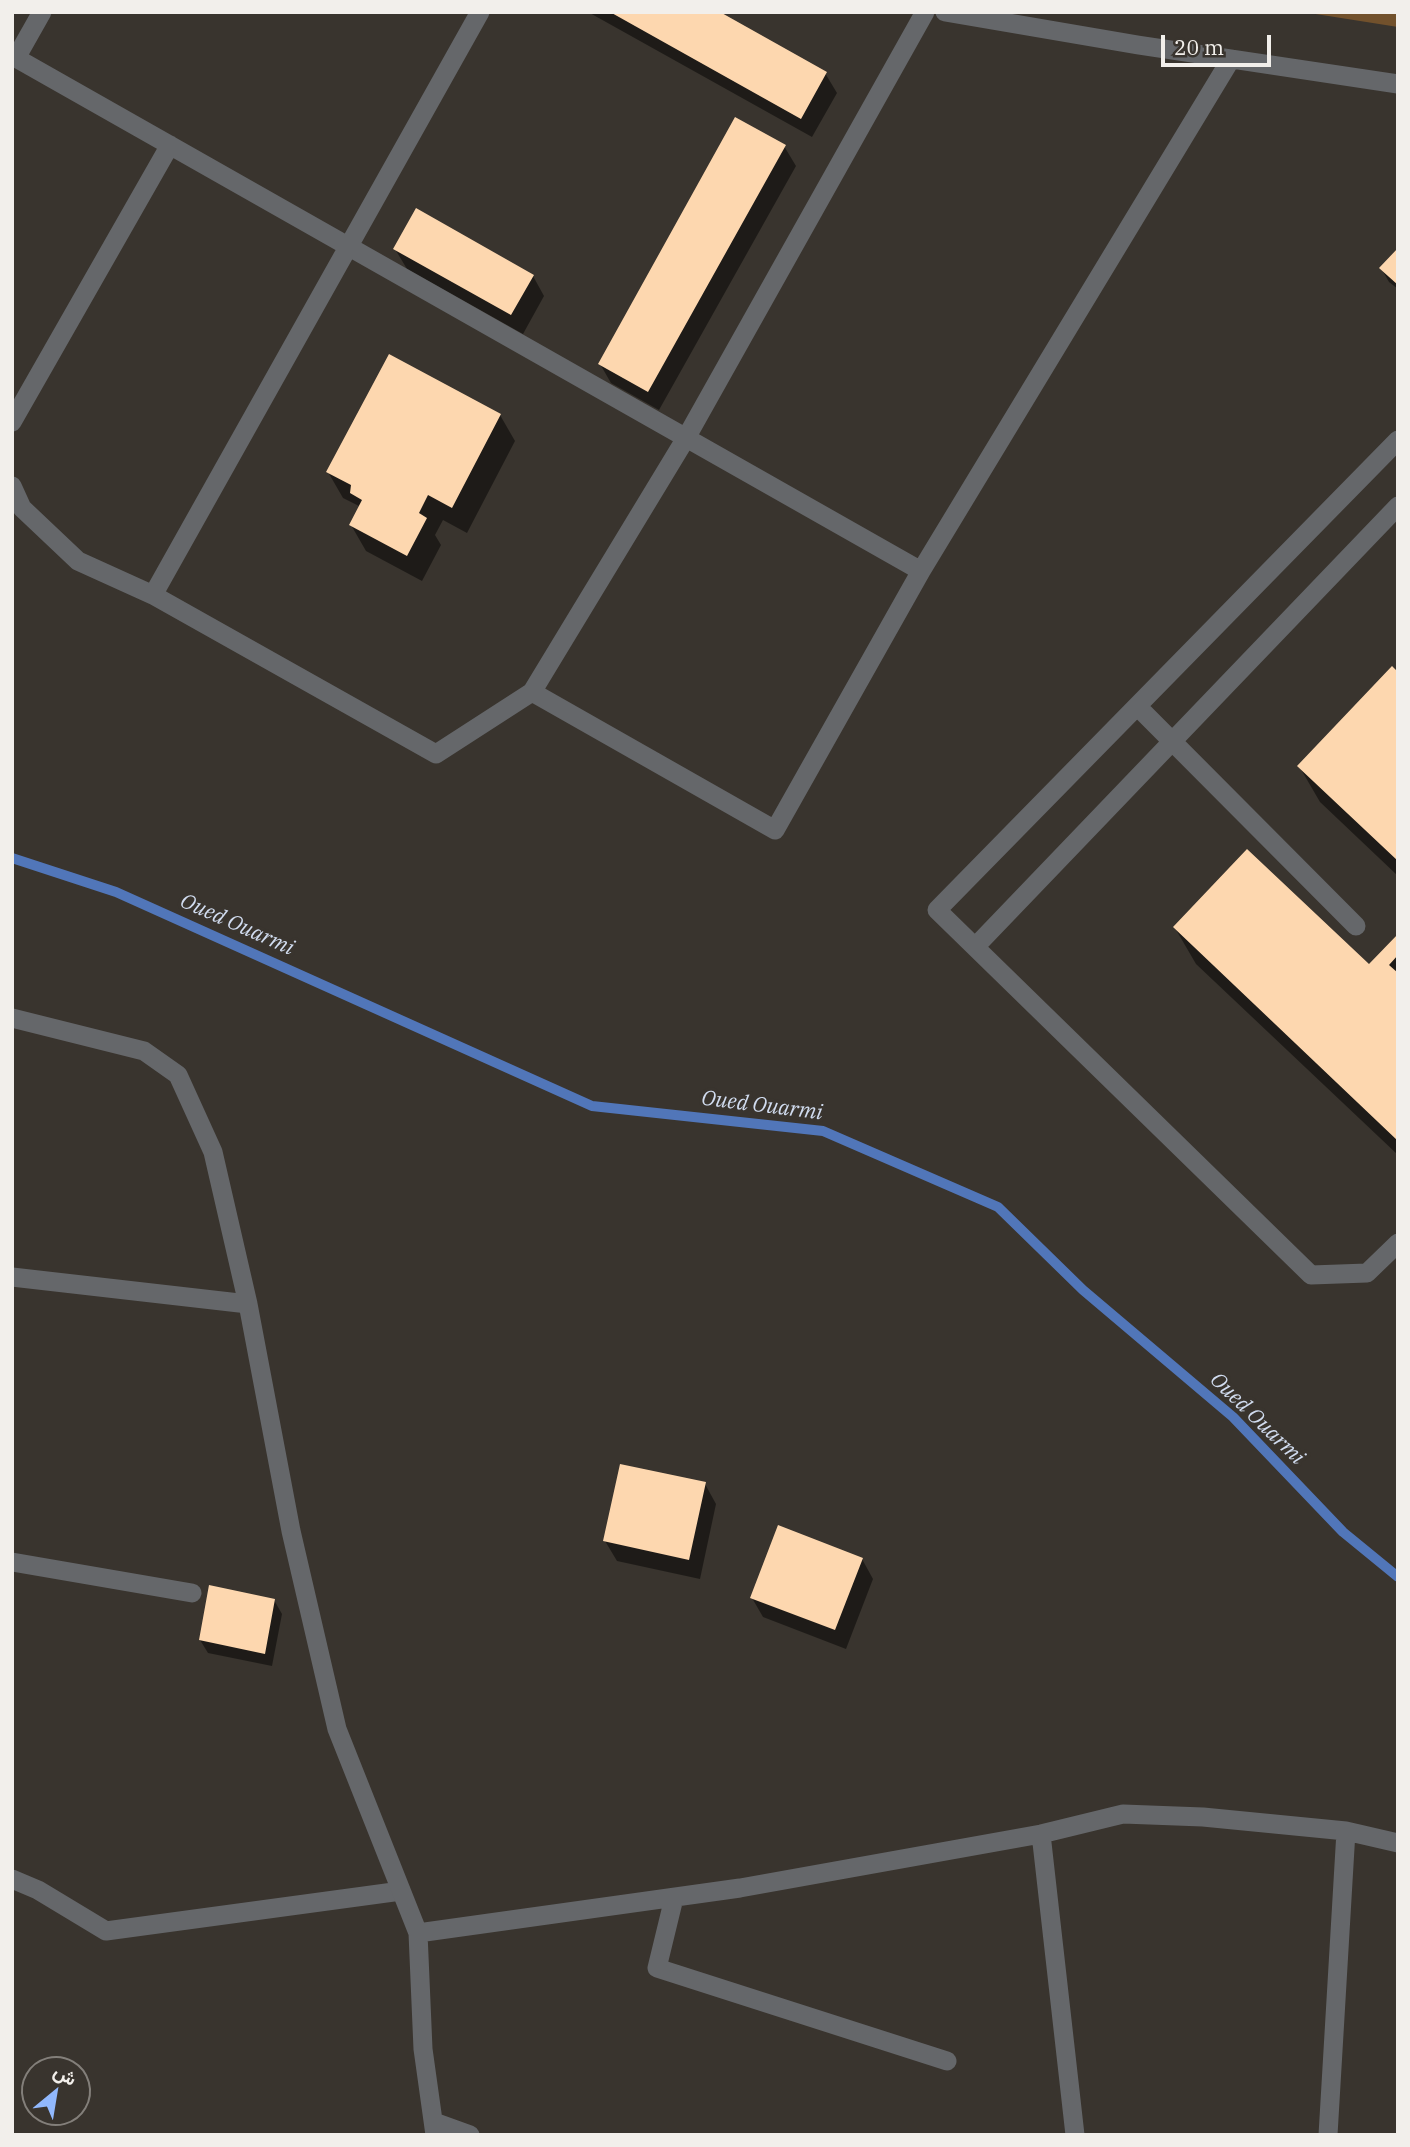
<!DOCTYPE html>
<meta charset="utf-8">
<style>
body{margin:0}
#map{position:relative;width:1410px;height:2147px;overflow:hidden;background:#39342e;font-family:"IBM Plex Serif",Vazirmatn,serif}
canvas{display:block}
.frame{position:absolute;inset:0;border:14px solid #f2efeb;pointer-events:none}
.north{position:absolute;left:21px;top:2056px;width:70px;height:70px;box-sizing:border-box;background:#39342e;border:2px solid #837f7a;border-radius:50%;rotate:30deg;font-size:19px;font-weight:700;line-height:28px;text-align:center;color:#f2efeb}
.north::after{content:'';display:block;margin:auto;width:24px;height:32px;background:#91b8fd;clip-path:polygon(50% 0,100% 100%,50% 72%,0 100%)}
.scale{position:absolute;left:1161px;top:35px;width:110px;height:32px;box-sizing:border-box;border:4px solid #f2efeb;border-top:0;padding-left:9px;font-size:21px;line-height:24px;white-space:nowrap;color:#f2efeb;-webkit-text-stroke:5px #39342e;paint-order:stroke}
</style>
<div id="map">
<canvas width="1410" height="2147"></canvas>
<div class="frame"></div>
<div class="north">ش</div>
<div class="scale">20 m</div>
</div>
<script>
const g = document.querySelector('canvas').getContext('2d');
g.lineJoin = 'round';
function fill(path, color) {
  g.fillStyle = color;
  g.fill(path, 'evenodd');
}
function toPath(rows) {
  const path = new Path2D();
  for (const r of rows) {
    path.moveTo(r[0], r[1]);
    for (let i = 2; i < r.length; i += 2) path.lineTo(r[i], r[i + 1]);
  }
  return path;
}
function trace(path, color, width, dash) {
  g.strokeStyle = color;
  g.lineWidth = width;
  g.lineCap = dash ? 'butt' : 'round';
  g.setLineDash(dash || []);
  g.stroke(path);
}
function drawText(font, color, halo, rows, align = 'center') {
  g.font = font + ' "IBM Plex Serif",serif';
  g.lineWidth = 7;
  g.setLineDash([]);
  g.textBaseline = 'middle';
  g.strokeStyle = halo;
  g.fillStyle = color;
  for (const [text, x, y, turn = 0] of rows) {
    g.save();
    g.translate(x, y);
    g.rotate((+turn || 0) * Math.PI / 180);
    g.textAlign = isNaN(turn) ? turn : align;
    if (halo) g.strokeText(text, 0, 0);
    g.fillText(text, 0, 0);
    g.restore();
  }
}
const green = toPath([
 [1303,12,1398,12,1398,27]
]);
const shadow = toPath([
 [588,12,716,12,825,73,837,93,812,137],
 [784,146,796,166,659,410,611,383,600,364],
 [395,249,533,276,544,296,523,334,407,269],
 [1398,250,1398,289,1389,282,1381,268],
 [500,415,515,441,467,533,443,520,435,535,441,545,422,581,366,551,351,525,359,506,343,498,328,472],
 [1398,674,1398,876,1320,802,1299,766],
 [1175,928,1369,967,1398,936,1398,1155,1196,964],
 [705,1484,716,1504,700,1579,617,1561,605,1541],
 [862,1559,873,1579,846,1649,763,1617,752,1598],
 [274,1600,282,1614,272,1666,208,1653,200,1640]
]);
const stream = toPath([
 [12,858,116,892,592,1106,823,1131,998,1207,1083,1290,1233,1417,1343,1532,1398,1577]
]);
const building = toPath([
 [610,12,720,12,827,72,801,119],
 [735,117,786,145,648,392,598,364],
 [416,208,534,275,511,315,393,249],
 [1398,248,1398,285,1379,268],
 [389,354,501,414,452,508,428,495,419,513,427,518,407,556,349,525,362,500,350,493,351,485,326,472],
 [1392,666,1398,672,1398,861,1297,766],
 [1247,849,1369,964,1398,934,1398,955,1389,965,1398,973,1398,1141,1173,927],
 [620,1464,706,1482,689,1560,603,1541],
 [778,1525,863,1558,835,1630,750,1598],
 [209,1585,275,1599,265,1654,199,1640]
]);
const service = toPath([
 [1398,440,937,910,1311,1275,1367,1273,1398,1243],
 [1137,706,1356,926],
 [975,947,1398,506],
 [12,1879,38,1890,106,1931,401,1891]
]);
const minor = toPath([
 [42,12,16,58,921,571],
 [480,12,153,595,436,754,532,692,775,830,921,571,1231,59],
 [945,12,1138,45,1398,84],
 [12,422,170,145],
 [12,486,22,508,78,561,153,595],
 [532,692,686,438,925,12],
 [12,1018,144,1051,178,1075,213,1152,248,1304,291,1531,337,1729,418,1933,740,1888,1041,1834,1123,1814,1203,1817,1346,1831,1398,1843],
 [12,1277,248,1304],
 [12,1562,192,1593],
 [1041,1834,1075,2135],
 [674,1898,657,1968,947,2061],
 [418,1933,423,2049,435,2135],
 [434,2122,470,2135],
 [1328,2135,1346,1831]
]);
const waterNames = [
 ["Oued Ouarmi",237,925,24],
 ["Oued Ouarmi",762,1106,7],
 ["Oued Ouarmi",1257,1419,44]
];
fill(green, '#72512c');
fill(shadow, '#0007');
trace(stream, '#5176b9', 10);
fill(building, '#fdd7af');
trace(service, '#65676a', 19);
trace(minor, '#65676a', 19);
drawText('italic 21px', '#d1dcef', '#39342e', waterNames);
</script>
